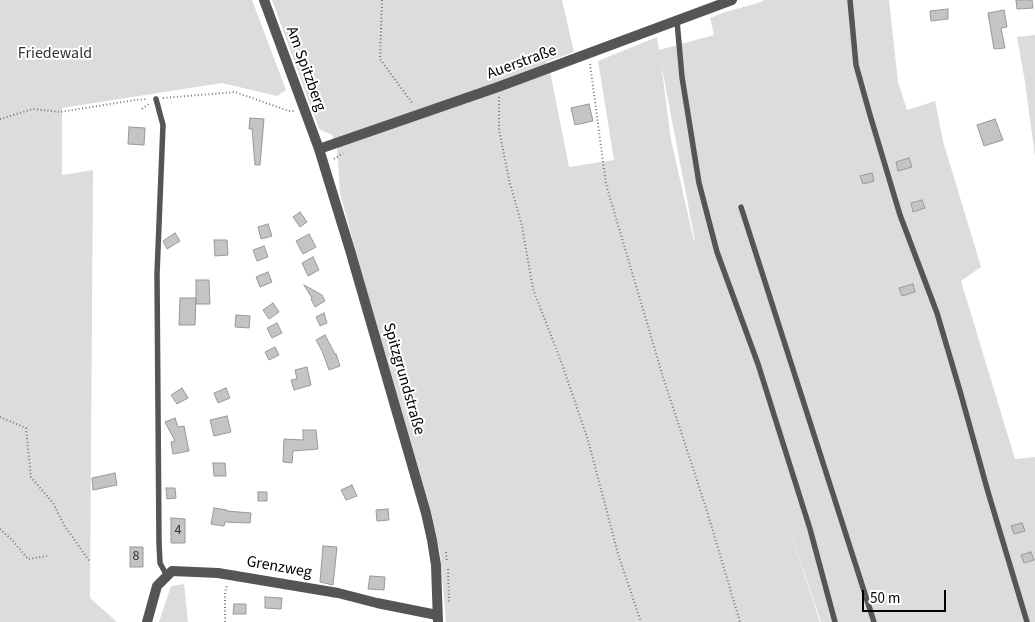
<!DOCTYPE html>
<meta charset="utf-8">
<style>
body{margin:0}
#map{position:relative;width:1035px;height:622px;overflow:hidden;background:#fff;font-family:"Source Sans 3",sans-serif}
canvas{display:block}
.scale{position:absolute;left:862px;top:590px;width:84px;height:22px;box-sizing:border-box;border:2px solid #000;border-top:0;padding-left:6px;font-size:15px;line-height:18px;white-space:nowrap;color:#000;-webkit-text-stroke:4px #fff;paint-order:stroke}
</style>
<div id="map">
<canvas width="1035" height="622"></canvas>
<div class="scale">50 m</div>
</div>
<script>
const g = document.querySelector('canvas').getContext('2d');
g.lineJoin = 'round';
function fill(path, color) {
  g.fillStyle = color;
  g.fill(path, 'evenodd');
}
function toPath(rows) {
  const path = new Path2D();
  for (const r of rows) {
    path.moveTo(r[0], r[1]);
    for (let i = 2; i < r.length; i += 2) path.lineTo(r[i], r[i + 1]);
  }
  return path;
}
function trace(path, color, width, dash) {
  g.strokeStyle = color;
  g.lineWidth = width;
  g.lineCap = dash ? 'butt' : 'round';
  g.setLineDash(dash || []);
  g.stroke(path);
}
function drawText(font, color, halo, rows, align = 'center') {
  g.font = font + ' "Source Sans 3",sans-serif';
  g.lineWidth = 4;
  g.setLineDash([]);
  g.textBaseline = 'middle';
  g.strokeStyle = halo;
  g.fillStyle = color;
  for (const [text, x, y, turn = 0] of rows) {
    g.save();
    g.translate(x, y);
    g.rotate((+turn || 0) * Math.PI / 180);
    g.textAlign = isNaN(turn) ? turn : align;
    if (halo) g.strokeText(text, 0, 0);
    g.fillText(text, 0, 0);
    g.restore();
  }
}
const green = toPath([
 [0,0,252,0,286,90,277,96,222,83,62,108,62,175,93,170,90,598,117,622,0,622],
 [272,0,562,0,574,52,546,62,551,76,569,167,614,160,598,61,657,37,659,50,714,35,710,18,725,12,758,3,764,0,889,0,898,82,907,110,935,101,943,141,981,267,961,281,1015,459,1035,457,1035,622,821,622,785,518,820,622,446,622,440,552,431,511,362,274,340,193,337,148,332,135,319,129],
 [661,63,695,241,694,241,671,140],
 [1035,35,1035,157,1025,82,1017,37],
 [184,584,188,622,159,622,171,586]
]);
const building = toPath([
 [1016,0,1032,0,1033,8,1017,9,1016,0],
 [948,9,948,19,931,21,930,11,948,9],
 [1004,10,1007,27,1001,28,1005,48,994,49,988,13,1004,10],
 [589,104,593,121,575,125,571,108,589,104],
 [250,118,264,119,260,165,255,165,252,129,249,129,250,118],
 [995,119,1003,140,984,146,977,125,995,119],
 [129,127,145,128,144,145,128,144,129,127],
 [909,158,912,167,898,171,896,162,909,158],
 [872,173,874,181,863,184,860,176,872,173],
 [922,200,925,208,913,212,911,203,922,200],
 [300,212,307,222,300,227,293,217,300,212],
 [268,224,272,236,261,239,258,227,268,224],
 [175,233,180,241,167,249,163,241,175,233],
 [309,234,316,247,303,254,296,241,309,234],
 [214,240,227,240,228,255,215,256,214,240],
 [264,246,268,257,257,261,253,250,264,246],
 [313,257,319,270,308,276,302,263,313,257],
 [268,272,272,282,260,287,256,277,268,272],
 [196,280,209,280,210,304,196,304,196,280],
 [913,284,915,292,902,296,899,288,913,284],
 [304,285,322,295,325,301,315,307,311,299,312,298,304,285],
 [180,298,196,298,195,325,179,325,180,298],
 [273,303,279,312,269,319,263,310,273,303],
 [324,313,327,323,320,326,316,317,324,313],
 [236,315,250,316,249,328,235,327,236,315],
 [277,323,282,333,272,338,267,328,277,323],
 [325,335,335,354,336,354,340,366,329,370,322,351,316,340,325,335],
 [275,347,279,355,269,360,265,352,275,347],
 [307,367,311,385,294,390,291,380,297,379,295,370,307,367],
 [182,388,188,398,177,404,171,395,182,388],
 [226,388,230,398,218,403,214,393,226,388],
 [227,416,231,432,214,436,210,420,227,416],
 [175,418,178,427,184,426,189,451,173,454,171,442,175,441,165,422,175,418],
 [303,430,316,430,318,449,293,451,292,463,283,462,284,439,303,440,303,430],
 [213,463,225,463,226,476,214,476,213,463],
 [115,473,117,485,93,490,92,478,115,473],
 [352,485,357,496,346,500,341,490,352,485],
 [166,488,175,488,176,498,167,499,166,488],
 [258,492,267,492,267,501,258,501,258,492],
 [214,508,227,510,227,511,251,513,250,523,225,522,224,526,211,524,214,508],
 [388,509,389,520,377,521,376,510,388,509],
 [171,518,185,519,185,543,171,543,171,518],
 [1022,523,1025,531,1014,534,1011,526,1022,523],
 [323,546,337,547,333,585,320,582,323,546],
 [130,547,143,547,143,567,130,567,130,547],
 [1031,552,1034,560,1024,563,1021,555,1031,552],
 [370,576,385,577,384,590,368,589,370,576],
 [265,597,282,598,281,609,265,608,265,597],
 [234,604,246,604,246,614,233,614,234,604]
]);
const path = toPath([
 [382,0,380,59,413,104],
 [590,64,606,184,663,377,706,508,740,622],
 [499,97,499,129,509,180,522,226,533,289,562,364,588,440,618,554,641,622],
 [163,98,235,92,289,111,295,111],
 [142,109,150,103],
 [0,119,33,109,60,112,135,100,147,99],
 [334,159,343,153],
 [0,417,26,428,31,477,53,503,64,525,90,562],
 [0,529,12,540,28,559,47,556],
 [446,552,447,562],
 [448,569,449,602],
 [225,622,225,593,227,585]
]);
const service = toPath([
 [850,0,856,65,870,115,900,215,937,313,960,391,988,492,1027,622],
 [677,21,682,77,699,183,717,252,758,364,810,529,835,622],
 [156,99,163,125,157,274,159,543,160,563,167,576],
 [741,207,874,622]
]);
const minor = toPath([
 [147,622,157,586,172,571,218,573,338,593,377,603,437,615]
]);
const tertiary = toPath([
 [264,0,319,149,350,250,426,513,432,540,436,565,438,622],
 [319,149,498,87,732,0]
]);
const numberNames = [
 ["4",178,531],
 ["8",136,557]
];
const parkNames = [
 ["Friedewald",55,54]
];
const streetNames = [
 ["Auerstraße",522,63,-20],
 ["Am Spitzberg",305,69,70],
 ["Spitzgrundstraße",403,379,74],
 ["Grenzweg",279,568,10]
];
fill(green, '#dcdcdc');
fill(building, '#c4c4c4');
trace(building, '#999', 1);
trace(path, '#777', 2, [1, 2.5]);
trace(service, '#555', 5.5);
trace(minor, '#555', 10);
trace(tertiary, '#555', 10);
drawText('14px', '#313131', null, numberNames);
drawText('16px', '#333', '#fff', parkNames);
drawText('16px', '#000', '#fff', streetNames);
</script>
